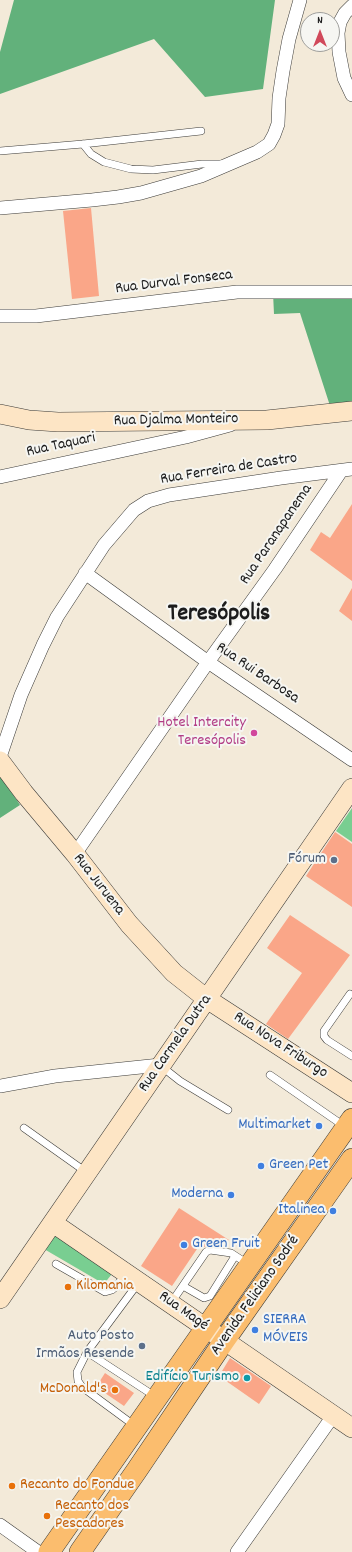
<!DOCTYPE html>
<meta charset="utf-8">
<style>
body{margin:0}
#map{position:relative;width:352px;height:1552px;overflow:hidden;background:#f3ead9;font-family:Dekko,sans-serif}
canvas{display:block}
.north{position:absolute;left:300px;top:12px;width:40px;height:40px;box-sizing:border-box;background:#f6f6f2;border:1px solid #9f9f9c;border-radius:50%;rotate:0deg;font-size:11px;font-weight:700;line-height:16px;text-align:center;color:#1c1c1c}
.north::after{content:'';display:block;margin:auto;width:14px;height:18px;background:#d1495b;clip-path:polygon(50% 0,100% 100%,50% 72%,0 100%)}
</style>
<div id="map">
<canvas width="352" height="1552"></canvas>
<div class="north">N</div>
</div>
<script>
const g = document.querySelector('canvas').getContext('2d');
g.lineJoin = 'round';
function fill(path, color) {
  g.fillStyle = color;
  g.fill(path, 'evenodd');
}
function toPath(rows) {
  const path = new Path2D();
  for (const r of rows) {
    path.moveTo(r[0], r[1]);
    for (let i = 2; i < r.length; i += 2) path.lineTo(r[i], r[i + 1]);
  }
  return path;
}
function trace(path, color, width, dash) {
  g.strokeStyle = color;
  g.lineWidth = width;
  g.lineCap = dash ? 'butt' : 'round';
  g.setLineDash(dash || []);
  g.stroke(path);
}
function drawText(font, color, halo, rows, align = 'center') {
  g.font = font + ' Dekko,sans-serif';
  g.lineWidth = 4;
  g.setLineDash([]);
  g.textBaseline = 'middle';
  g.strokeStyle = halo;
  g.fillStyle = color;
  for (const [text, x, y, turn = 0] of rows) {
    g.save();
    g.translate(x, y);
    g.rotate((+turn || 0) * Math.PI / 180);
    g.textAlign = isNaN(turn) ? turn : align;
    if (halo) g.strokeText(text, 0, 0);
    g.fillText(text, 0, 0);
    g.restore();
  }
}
const green = toPath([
 [352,808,352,842,336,831],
 [54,1232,115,1270,104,1284,44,1249]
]);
const forest = toPath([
 [14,0,275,0,263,89,205,97,154,39,0,94,0,52],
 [273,293,352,293,352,410,332,412,300,313,274,314],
 [0,774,20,805,0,818]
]);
const building = toPath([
 [91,208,99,296,72,299,63,211],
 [352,504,352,581,310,550,321,532,330,538],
 [352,588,352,621,339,611],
 [335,832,352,844,352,907,306,876],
 [290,915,350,955,288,1039,266,1024,302,973,267,948],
 [179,1208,229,1240,197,1249,172,1286,141,1266],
 [230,1358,271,1386,259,1404,219,1376],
 [105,1373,134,1393,124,1406,96,1387]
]);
const lane = toPath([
 [83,144,91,154,104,162,131,169,153,170,202,164,224,164],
 [0,151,83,144,201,131],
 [350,994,324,1031,324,1036,327,1040,352,1056],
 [161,1066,180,1081,228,1110],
 [270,1075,344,1126],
 [24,1128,86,1172],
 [56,1264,105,1292,112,1290,117,1286,125,1274],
 [183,1286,204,1298,210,1296,235,1256],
 [171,1303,206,1252,210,1250,231,1253,248,1264],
 [87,1352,156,1397],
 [135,1426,82,1387,78,1381,77,1372,87,1352,139,1282]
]);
const street = toPath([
 [352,6,345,13,340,22,338,33,339,52,344,78,352,95],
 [0,208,92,200,118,197,141,193,201,176,257,152,269,144,274,135,278,124,279,98,283,71,289,39,300,0],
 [0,316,36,316,237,292,352,292],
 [0,477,186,437,230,425],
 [85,573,208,662,352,760],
 [0,757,21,695,43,645,57,617,104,545,134,510,148,501,169,495,281,478,352,469],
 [75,854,208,662,275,569,341,471],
 [0,1086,55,1076,160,1065],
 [0,1525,38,1552],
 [237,1552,333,1416]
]);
const secondary = toPath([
 [0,414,29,420,58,422,267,420,352,411],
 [0,761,24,793,75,854,129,924,174,973,207,999,352,1093],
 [53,1223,352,1428],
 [0,1299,352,788]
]);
const primary = toPath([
 [49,1552,352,1119],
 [80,1552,137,1470,224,1341,352,1159]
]);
const markers = [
 [254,733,4,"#d1479c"],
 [334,860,4,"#5c6f8a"],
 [319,1126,4,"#3f7fe0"],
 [261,1166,4,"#3f7fe0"],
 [231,1195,4,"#3f7fe0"],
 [333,1211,4,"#3f7fe0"],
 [184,1245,4,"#3f7fe0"],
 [68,1287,4,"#e8710a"],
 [255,1330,4,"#3f7fe0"],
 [142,1346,4,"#5c6f8a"],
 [247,1378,4,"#0f9aa8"],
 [115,1390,4,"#e8710a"],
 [12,1486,4,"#e8710a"],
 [47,1516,4,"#e8710a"]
];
const streetNames = [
 ["Rua Durval Fonseca",174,283,-7],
 ["Rua Djalma Monteiro",176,421,-1],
 ["Rua Taquari",61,446,-12],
 ["Rua Ferreira de Castro",229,470,-9],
 ["Rua Paranapanema",277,535,-56],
 ["Rua Rui Barbosa",257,674,34],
 ["Rua Juruena",98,885,52],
 ["Rua Carmela Dutra",176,1044,-55],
 ["Rua Nova Friburgo",280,1046,33],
 ["Avenida Feliciano Sodré",256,1296,-55],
 ["Rua Magé",183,1312,35]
];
const hotelNames = [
 ["Hotel Intercity",246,724],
 ["Teresópolis",246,742]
];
const serviceNames = [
 ["Fórum",326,860],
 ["Auto Posto",134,1337],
 ["Irmãos Resende",134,1355]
];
const shopNames = [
 ["Multimarket",311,1126],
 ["Green Pet",269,1166,"left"],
 ["Moderna",223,1195],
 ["Italinea",325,1211],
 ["Green Fruit",192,1245,"left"],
 ["SIERRA",263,1321,"left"],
 ["MÓVEIS",263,1339,"left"]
];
const foodNames = [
 ["Kilomania",76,1287],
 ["McDonald's",107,1390,"right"],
 ["Recanto do Fondue",20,1486],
 ["Recanto dos",55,1507],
 ["Pescadores",55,1525]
];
const cultureNames = [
 ["Edifício Turismo",239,1378]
];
const townNames = [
 ["Teresópolis",219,616]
];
fill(green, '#79ce91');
fill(forest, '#62b17b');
fill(building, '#faa688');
trace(lane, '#3c3b38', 8);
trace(street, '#3c3b38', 14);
trace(secondary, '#3c3b38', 20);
trace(primary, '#3c3b38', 22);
trace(lane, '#fff', 7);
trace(street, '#fff', 13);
trace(secondary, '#fde5c5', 19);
trace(primary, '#fbbd6e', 21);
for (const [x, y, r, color] of markers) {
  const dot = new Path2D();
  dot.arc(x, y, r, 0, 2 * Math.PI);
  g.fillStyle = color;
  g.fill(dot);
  trace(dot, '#f6f6f2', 1.5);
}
drawText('16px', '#1c1c1c', '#f6f6f2', streetNames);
drawText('16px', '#b23c85', '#f6f6f2', hotelNames, 'right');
drawText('16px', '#4e5e75', '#f6f6f2', serviceNames, 'right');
drawText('16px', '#366cbe', '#f6f6f2', shopNames, 'right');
drawText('16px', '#c56008', '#f6f6f2', foodNames, 'left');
drawText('16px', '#0d838f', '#f6f6f2', cultureNames, 'right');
drawText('bold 24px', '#1c1c1c', '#f6f6f2', townNames);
</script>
